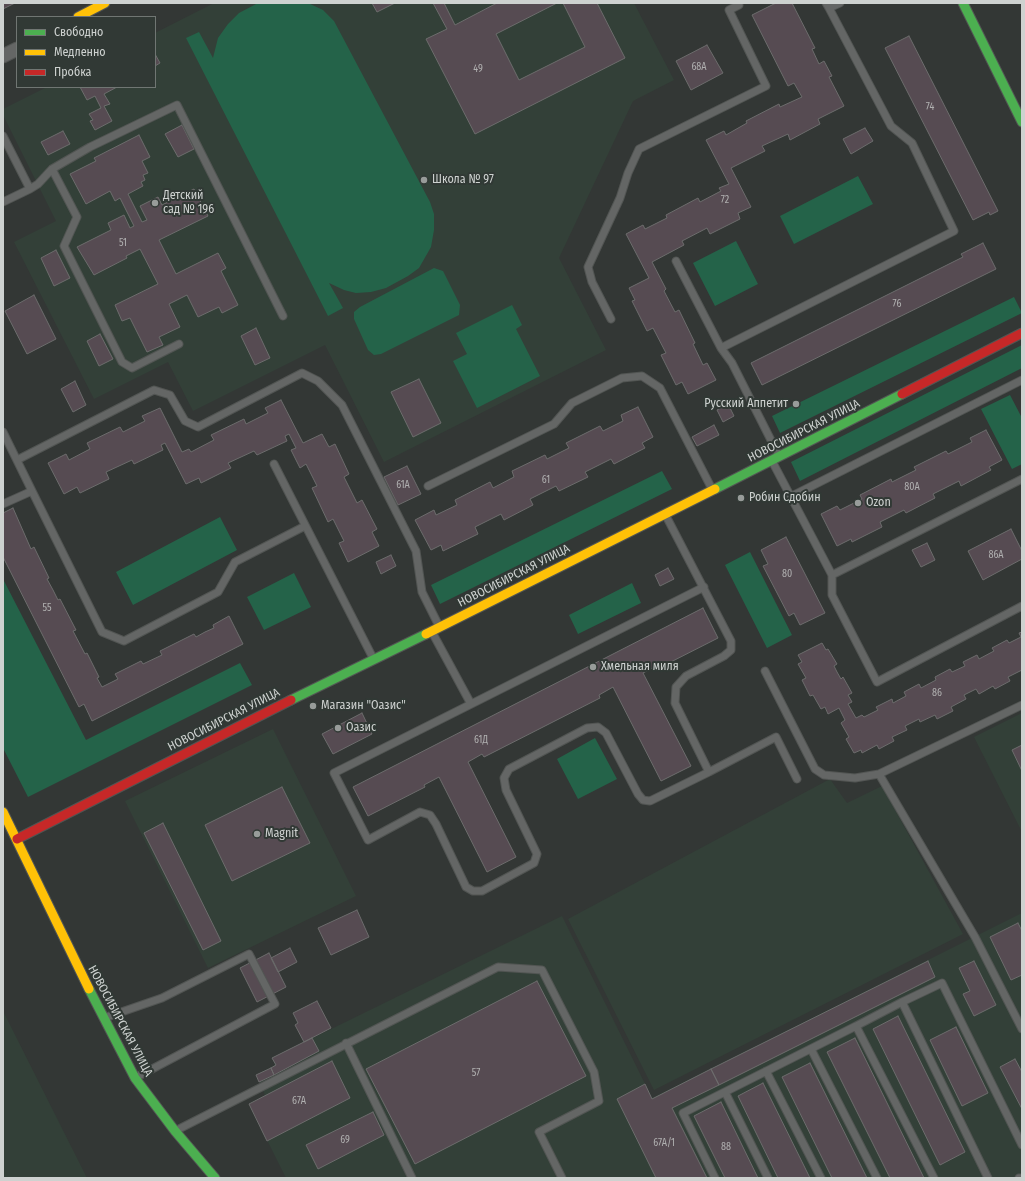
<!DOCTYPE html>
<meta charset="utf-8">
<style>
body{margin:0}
#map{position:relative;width:1025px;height:1181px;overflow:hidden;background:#333735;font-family:"Fira Sans Condensed",sans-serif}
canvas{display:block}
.frame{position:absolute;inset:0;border:4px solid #ced2d0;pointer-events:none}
.legend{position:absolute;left:16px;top:16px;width:140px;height:72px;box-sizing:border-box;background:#313935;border:1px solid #707673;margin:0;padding:5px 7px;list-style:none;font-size:12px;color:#ced2d0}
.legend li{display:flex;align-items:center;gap:8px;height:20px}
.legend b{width:20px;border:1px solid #707673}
</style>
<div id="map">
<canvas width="1025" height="1181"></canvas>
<div class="frame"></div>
<ul class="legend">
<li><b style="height:5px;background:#4caf50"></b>Свободно</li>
<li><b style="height:5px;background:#ffc107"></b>Медленно</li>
<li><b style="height:5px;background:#c62828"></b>Пробка</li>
</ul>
</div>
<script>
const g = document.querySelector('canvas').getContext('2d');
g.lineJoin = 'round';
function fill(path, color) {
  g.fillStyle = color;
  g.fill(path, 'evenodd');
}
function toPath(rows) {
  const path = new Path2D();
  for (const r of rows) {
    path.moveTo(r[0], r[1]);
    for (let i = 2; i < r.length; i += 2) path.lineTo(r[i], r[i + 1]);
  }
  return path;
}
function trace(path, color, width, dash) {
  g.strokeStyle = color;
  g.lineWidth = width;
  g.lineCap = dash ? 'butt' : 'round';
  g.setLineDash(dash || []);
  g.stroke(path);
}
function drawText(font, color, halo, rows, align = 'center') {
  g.font = font + ' "Fira Sans Condensed",sans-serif';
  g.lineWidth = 4;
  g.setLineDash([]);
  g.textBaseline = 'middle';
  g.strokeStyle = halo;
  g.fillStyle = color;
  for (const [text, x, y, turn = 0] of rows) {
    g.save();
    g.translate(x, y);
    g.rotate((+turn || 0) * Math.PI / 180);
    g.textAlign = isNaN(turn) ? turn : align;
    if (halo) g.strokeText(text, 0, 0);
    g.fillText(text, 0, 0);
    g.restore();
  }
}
const built = toPath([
 [214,3,634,3,674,80,633,101,559,258,606,350,384,462,325,345,193,411,168,362,94,399,14,242,56,221,3,115,3,109,47,87,155,87,155,33],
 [1022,713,1022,832,974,737],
 [273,729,356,896,208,968,125,801],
 [830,779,847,803,882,786,963,934,654,1090,568,919],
 [1022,913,1022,1178,286,1178,249,1104,265,1095,256,1075,275,1065,272,1058,562,916,652,1098],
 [3,1011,87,1178,3,1178]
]);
const green = toPath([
 [258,3,308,3,323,10,334,21,430,202,434,214,434,230,431,247,419,268,408,276,386,288,371,292,356,293,344,290,329,283,343,308,328,316,186,38,199,32,213,58,218,38,228,24,239,13],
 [858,176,873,204,794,244,780,216],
 [736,241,758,284,715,306,693,263],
 [434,268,443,271,460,305,459,315,381,354,374,355,368,350,354,319,354,312,360,307],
 [1014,297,1022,313,780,433,772,416],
 [512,305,522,325,516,329,540,376,477,408,453,361,467,354,456,333],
 [1022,345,1022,368,800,481,791,462],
 [1010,395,1022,418,1022,464,1012,469,981,409],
 [662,471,672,489,440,604,431,585],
 [220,517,237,550,133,605,116,572],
 [750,552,792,635,767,648,725,565],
 [294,573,311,607,264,630,247,597],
 [3,579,86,740,240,663,252,685,28,797,3,748],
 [632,583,641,603,578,634,569,615],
 [595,738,617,779,578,799,557,759]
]);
const building = toPath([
 [3,3,15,3,3,9,3,3],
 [372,3,395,3,377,12,372,3],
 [433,3,444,3,455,25,497,3,557,3,496,34,519,80,585,47,563,3,597,3,625,58,475,134,426,39,447,29,433,3],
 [776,3,792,3,815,48,812,49,819,64,824,61,832,76,829,77,844,106,818,119,820,124,790,140,788,134,762,146,765,151,731,168,751,207,738,213,740,219,710,234,707,228,682,241,684,245,652,262,666,289,664,291,675,312,679,310,695,343,693,344,703,365,707,363,716,380,688,394,682,382,676,385,661,355,666,353,653,328,647,331,632,301,635,300,629,288,649,278,626,234,643,225,645,229,667,218,666,215,698,198,700,202,721,191,719,188,729,184,706,140,724,131,726,135,747,123,746,121,779,104,780,107,802,97,794,83,788,86,752,15,776,3],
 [909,36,998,211,990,215,989,212,973,220,885,48,909,36],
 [707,45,723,73,691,90,676,61,707,45],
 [155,54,160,63,155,66,155,54],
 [80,87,117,87,104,94,110,104,104,106,112,121,95,130,90,121,93,120,89,114,101,108,95,96,87,100,80,87],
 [182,125,194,149,178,157,165,134,182,125],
 [865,128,873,141,851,154,843,139,865,128],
 [63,131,70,144,48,155,41,142,63,131],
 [139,135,150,157,142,161,148,173,143,175,145,180,141,182,143,186,128,194,142,222,147,220,140,206,158,197,162,205,194,189,208,216,159,240,176,274,218,253,226,268,221,271,238,305,222,313,219,307,198,317,187,295,169,304,180,327,159,337,163,345,147,352,130,318,122,321,115,305,158,284,140,249,126,256,127,258,94,275,77,247,111,230,108,223,124,215,130,228,134,226,120,198,115,201,110,191,86,204,70,174,96,161,94,158,139,135],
 [983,243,996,269,762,385,751,363,963,257,961,254,983,243],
 [56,250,70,278,54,286,41,258,56,250],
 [34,295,56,339,27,354,5,311,34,295],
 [256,328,270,358,255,365,241,336,256,328],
 [100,334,113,359,99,366,87,341,100,334],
 [419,379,441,423,413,437,391,392,419,379],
 [75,381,86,405,73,412,61,389,75,381],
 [281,400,303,443,322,434,329,447,335,444,349,474,344,477,357,503,362,500,377,529,372,532,379,546,348,562,339,543,344,541,333,519,328,522,312,488,317,486,306,464,300,468,291,450,296,448,289,434,285,436,287,441,257,455,254,451,228,463,231,468,201,483,199,478,186,484,165,443,161,445,163,450,134,464,132,460,106,472,109,479,80,493,77,487,64,494,48,463,66,454,69,460,90,449,87,443,120,427,123,432,145,421,142,416,160,408,182,452,189,449,191,452,214,440,211,435,244,419,246,424,268,413,265,408,281,400],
 [728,404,734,416,723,422,717,410,728,404],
 [638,407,653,437,642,443,645,448,614,464,611,459,585,472,588,477,559,491,556,486,530,499,533,505,504,520,501,514,475,527,478,534,443,551,441,545,431,550,415,520,434,510,436,515,457,505,455,500,490,482,493,488,514,477,512,471,545,455,547,459,569,448,566,443,600,426,603,431,623,421,621,415,638,407],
 [714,425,719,435,697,446,692,437,714,425],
 [986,430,1002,460,989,467,991,470,961,486,959,481,933,494,935,498,906,513,904,510,880,522,882,527,852,542,851,539,837,546,821,514,837,506,840,510,862,499,860,495,891,479,892,482,916,470,914,467,946,451,948,454,972,442,970,438,986,430],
 [407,466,421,494,398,505,384,477,407,466],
 [13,508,31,549,34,547,49,578,47,579,53,590,58,600,60,599,76,630,73,631,85,654,87,653,99,677,97,678,102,687,118,679,115,674,141,661,143,664,162,655,160,651,194,634,196,637,205,632,214,628,213,625,229,616,243,644,92,721,84,704,79,707,3,557,3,513,13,508],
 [1011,529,1022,551,1022,559,983,580,968,551,1011,529],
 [786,537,825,613,800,625,794,613,789,616,763,566,768,564,761,550,786,537],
 [927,543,935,560,921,567,912,550,927,543],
 [391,555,396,566,381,574,376,562,391,555],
 [668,568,674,579,660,586,655,575,668,568],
 [703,608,718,638,657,669,656,666,643,673,691,766,661,781,613,687,599,695,600,698,488,755,484,757,482,754,468,762,516,857,487,872,439,777,424,785,425,787,368,816,353,787,703,608],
 [1022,632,1022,670,1008,677,1010,681,995,689,993,686,979,694,976,689,964,695,966,699,951,707,953,711,937,719,935,715,920,722,919,719,905,726,907,730,892,737,894,741,879,749,877,745,862,753,861,750,854,753,846,739,849,737,841,723,845,720,839,708,828,714,825,707,821,709,813,695,810,696,802,680,806,678,798,664,802,662,798,655,822,643,826,650,828,649,837,664,834,666,837,672,841,679,843,677,852,693,848,695,852,702,848,704,856,718,862,715,864,717,878,710,876,707,892,699,893,703,906,696,904,692,919,684,921,688,936,680,935,677,950,669,952,672,965,666,963,662,977,655,979,659,994,651,992,648,1007,640,1009,643,1021,637,1019,633,1022,632],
 [362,713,372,734,333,754,322,734,362,713],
 [1022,745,1022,771,1012,750,1022,745],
 [282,787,310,843,232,881,205,825,282,787],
 [163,823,221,941,203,950,144,833,163,823],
 [357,910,369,937,331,955,318,928,357,910],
 [1018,923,1022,931,1022,975,1011,980,990,937,1018,923],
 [290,948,297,962,278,972,271,958,290,948],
 [269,953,286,987,257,1002,240,968,269,953],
 [928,961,935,977,719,1085,711,1069,928,961],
 [974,961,996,1005,974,1016,963,994,970,991,959,968,974,961],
 [537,981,586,1076,415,1164,366,1069,537,981],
 [317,1001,331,1028,304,1042,295,1025,298,1023,293,1013,317,1001],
 [898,1016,965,1152,940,1165,873,1029,898,1016],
 [956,1027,988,1093,962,1106,930,1040,956,1027],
 [312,1038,319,1051,274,1075,271,1068,276,1065,272,1058,312,1038],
 [855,1038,924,1178,890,1178,827,1052,855,1038],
 [1015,1059,1022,1072,1022,1109,1000,1067,1015,1059],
 [332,1061,350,1098,267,1141,249,1104,332,1061],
 [810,1063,867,1178,832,1178,782,1077,810,1063],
 [271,1068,274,1075,259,1082,256,1075,271,1068],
 [711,1069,719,1085,672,1108,707,1178,656,1178,617,1099,645,1084,652,1099,711,1069],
 [763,1083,810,1178,778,1178,738,1096,763,1083],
 [721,1102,758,1178,725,1178,694,1116,721,1102],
 [373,1112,384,1135,318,1169,306,1145,373,1112]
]);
const lane = toPath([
 [826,3,829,8,840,3],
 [3,136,30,189,3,202],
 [52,169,77,217,64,246,122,362,132,368,179,344],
 [30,189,38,184,52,169,90,147,177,105,283,316],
 [676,261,721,348],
 [611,319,592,282,588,267,620,198,628,173,639,149,766,86,729,10,739,5],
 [3,432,32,491,3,504],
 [779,456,732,363,721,348,954,231,912,143,891,126,829,8],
 [17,460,154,390,170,395,185,421,198,427,302,373,318,381,342,405,416,551,422,592,439,626],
 [772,461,832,575,1022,479],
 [274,464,373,658],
 [428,486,554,424,572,403,622,378,642,376,660,388,712,489],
 [32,491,102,632,124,641,218,592,235,562,305,526],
 [790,497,1022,380],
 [665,514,731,641,731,650,724,656,686,676,676,687,675,703,709,772,776,737,797,779],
 [832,575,832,595,877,682,1022,606],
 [704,587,334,773,368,840,420,812,430,815,436,824,466,887,473,891,482,891,534,863,537,854,506,790,504,778,509,769,587,728,598,727,606,733,638,794,643,800,650,801,709,772],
 [432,632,471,704],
 [765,671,815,769,824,775,855,778,879,774,1022,705],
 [879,774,975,937,1022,1029],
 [902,1002,942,983,1022,1145],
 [104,1018,162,998,249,954,275,1004,137,1077],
 [856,1026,902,1002,988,1178],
 [346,1043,412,1178],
 [811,1049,877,1178],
 [766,1071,821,1178],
 [725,1092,768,1178],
 [175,1131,498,967,542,970,594,1072,599,1101,539,1132,562,1178],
 [715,1178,683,1113,856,1026,934,1178],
 [1019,1178,1021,1178]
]);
const street = toPath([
 [3,56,17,49]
]);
const fast = toPath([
 [963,3,1022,122],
 [715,489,902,394],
 [291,700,426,634],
 [89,989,135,1078,175,1131,215,1178]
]);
const slow = toPath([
 [78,17,105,3],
 [426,634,715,489],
 [3,812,89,989]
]);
const jam = toPath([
 [902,394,1022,333],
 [17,839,291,700]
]);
const markers = [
 [424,180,4,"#989c9a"],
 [155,203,4,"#989c9a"],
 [796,404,4,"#989c9a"],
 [741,498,4,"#989c9a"],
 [858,503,4,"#989c9a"],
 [593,667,4,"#989c9a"],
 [313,706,4,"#989c9a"],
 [338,728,4,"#989c9a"],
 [257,834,4,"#989c9a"]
];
const numberNames = [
 ["68А",699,67],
 ["49",478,69],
 ["74",930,107],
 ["72",725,200],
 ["51",123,243],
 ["76",897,304],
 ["61",546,480],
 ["61А",403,485],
 ["80А",912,487],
 ["86А",996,555],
 ["80",787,574],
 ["55",47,608],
 ["86",937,693],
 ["61Д",481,740],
 ["57",476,1073],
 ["67А",299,1101],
 ["69",345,1140],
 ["67А/1",664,1143],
 ["88",726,1147]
];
const poiNames = [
 ["Школа № 97",432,180],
 ["Детский",163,196],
 ["сад № 196",163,210],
 ["Русский Аппетит",788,404,"right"],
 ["Робин Сдобин",749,498],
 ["Ozon",866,503],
 ["Хмельная миля",601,667],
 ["Магазин \"Оазис\"",321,706],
 ["Оазис",346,728],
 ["Magnit",265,834]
];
const streetNames = [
 ["НОВОСИБИРСКАЯ УЛИЦА",804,431,-27],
 ["НОВОСИБИРСКАЯ УЛИЦА",514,576,-27],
 ["НОВОСИБИРСКАЯ УЛИЦА",224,720,-27],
 ["НОВОСИБИРСКАЯ УЛИЦА",120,1021,62]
];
fill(built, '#334038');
fill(green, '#246349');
fill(building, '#564b52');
trace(building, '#6c6c6c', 1);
trace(lane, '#525553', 9);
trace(street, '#525553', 15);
trace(fast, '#525553', 11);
trace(slow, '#525553', 11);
trace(jam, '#525553', 11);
trace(lane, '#646665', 7);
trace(street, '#646665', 13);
trace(fast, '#4caf50', 9);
trace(slow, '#ffc107', 9);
trace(jam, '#c62828', 9);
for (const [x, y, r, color] of markers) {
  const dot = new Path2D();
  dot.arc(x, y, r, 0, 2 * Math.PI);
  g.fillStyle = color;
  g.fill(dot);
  trace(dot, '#313935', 1.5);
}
drawText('10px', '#b0b0b0', null, numberNames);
drawText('12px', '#ced2d0', '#313935', poiNames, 'left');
drawText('12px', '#ced2d0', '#313935', streetNames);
</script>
